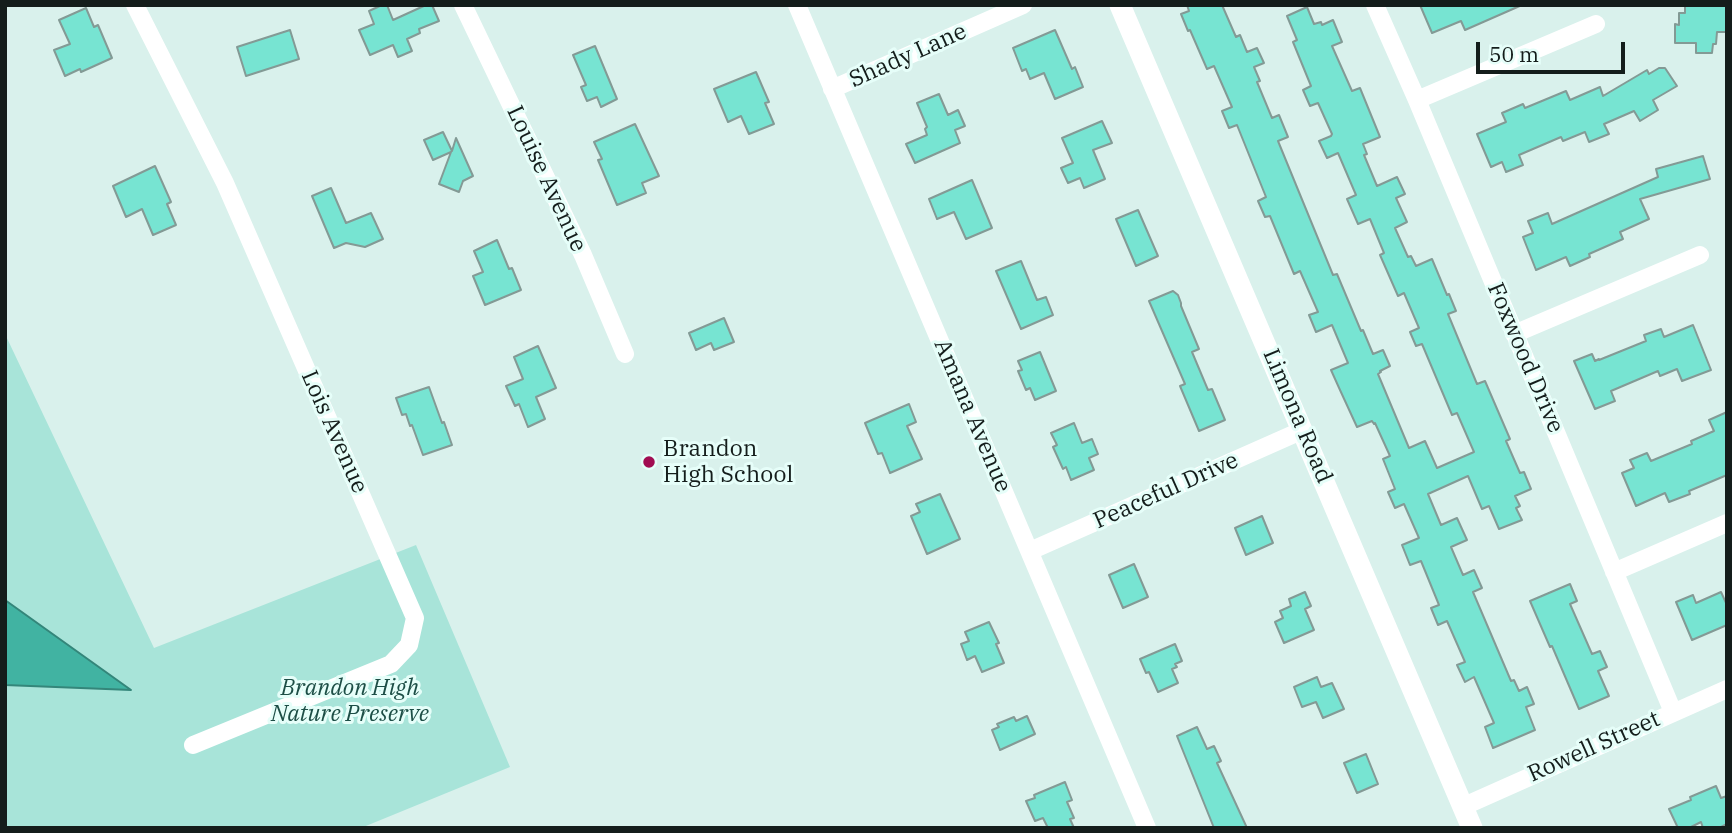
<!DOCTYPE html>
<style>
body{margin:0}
#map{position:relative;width:1732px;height:833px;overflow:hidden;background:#d9f1ec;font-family:"IBM Plex Serif",serif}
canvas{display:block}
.frame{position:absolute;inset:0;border:7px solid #141d1b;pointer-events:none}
.scale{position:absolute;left:1476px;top:42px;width:149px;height:32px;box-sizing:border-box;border:4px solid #141d1b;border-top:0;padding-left:9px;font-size:21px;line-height:24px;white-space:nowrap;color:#141d1b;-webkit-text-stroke:5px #e6fef9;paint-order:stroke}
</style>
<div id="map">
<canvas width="1732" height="833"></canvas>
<div class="frame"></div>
<div class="scale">50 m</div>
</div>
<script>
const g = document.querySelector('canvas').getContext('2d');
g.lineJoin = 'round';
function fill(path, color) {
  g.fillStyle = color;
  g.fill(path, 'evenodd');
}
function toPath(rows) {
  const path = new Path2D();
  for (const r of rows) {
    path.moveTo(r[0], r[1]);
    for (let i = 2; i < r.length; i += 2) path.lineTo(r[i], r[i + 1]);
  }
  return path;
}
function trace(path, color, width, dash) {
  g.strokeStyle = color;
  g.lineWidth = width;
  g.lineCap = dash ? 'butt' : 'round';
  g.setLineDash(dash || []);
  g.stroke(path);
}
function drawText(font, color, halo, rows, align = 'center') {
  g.font = font + ' "IBM Plex Serif",serif';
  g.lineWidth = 6;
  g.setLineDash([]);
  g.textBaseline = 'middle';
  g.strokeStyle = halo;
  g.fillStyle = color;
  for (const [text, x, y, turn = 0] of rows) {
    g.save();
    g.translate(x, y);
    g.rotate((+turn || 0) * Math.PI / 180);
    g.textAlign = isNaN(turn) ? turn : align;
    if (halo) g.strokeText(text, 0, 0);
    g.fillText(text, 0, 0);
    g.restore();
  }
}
const green = toPath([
 [5,334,154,648,416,545,510,767,361,828,5,828]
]);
const water = toPath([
 [5,600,131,690,5,685,5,600]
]);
const building = toPath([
 [382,5,387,5,393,20,426,5,432,5,439,21,419,29,420,33,407,39,412,51,398,57,393,45,370,55,359,30,374,24,369,11,382,5],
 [1187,5,1222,5,1236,37,1240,35,1247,52,1257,48,1264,63,1254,67,1260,81,1257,82,1272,118,1279,115,1288,137,1278,141,1333,275,1337,274,1361,331,1363,330,1373,354,1383,350,1390,366,1380,371,1381,372,1378,374,1409,448,1425,441,1437,468,1474,452,1457,413,1452,415,1422,344,1416,346,1410,332,1419,328,1404,293,1398,296,1380,255,1384,253,1370,219,1358,224,1347,199,1356,195,1338,153,1327,158,1319,141,1331,136,1332,134,1318,103,1310,106,1303,90,1311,86,1293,42,1297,40,1287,16,1307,7,1314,24,1321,22,1322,25,1333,20,1342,42,1332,46,1352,91,1360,88,1380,137,1363,144,1367,154,1364,155,1377,186,1397,177,1405,194,1396,198,1407,222,1395,228,1408,257,1411,256,1416,266,1432,259,1447,295,1449,294,1456,311,1448,314,1477,384,1485,381,1510,439,1506,441,1520,473,1524,472,1531,489,1515,496,1520,506,1516,508,1522,520,1499,529,1489,506,1482,509,1468,476,1428,494,1441,525,1457,518,1467,540,1451,547,1463,575,1474,570,1482,588,1473,592,1511,681,1514,680,1519,691,1527,687,1534,704,1526,707,1535,730,1493,748,1485,727,1494,723,1474,677,1465,682,1457,665,1465,662,1447,621,1438,625,1431,608,1439,605,1421,561,1410,565,1402,545,1419,538,1404,504,1395,508,1388,492,1395,489,1383,459,1390,456,1375,423,1374,424,1372,421,1357,427,1340,390,1331,370,1348,363,1332,325,1316,332,1309,315,1318,312,1300,271,1294,274,1270,216,1265,217,1258,201,1266,197,1237,125,1229,128,1222,111,1232,107,1214,66,1207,69,1190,30,1188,31,1181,14,1189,11,1187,5],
 [1420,5,1522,5,1465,30,1461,21,1432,33,1420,5],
 [1685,5,1727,5,1726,32,1717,32,1716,44,1713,44,1712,53,1696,53,1696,43,1675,43,1675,24,1679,25,1679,13,1685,13,1685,5],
 [86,8,94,27,98,25,112,58,81,72,80,69,65,76,54,50,70,44,59,20,86,8],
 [290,30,299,59,246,76,237,47,290,30],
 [1055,30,1072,69,1075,67,1083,87,1055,99,1044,73,1030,79,1026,69,1022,71,1013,48,1055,30],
 [595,46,617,99,601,107,597,97,587,101,581,87,586,85,573,55,595,46],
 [1659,68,1665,68,1677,86,1653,100,1658,110,1640,121,1634,111,1604,124,1609,134,1589,142,1585,132,1563,141,1561,137,1519,155,1523,165,1506,172,1502,162,1491,167,1477,134,1506,122,1502,113,1523,104,1525,108,1566,91,1570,100,1600,87,1603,96,1647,70,1649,74,1659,68],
 [756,72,769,102,765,103,774,124,749,134,741,116,728,122,714,89,756,72],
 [939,94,948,115,958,110,965,126,955,130,960,143,915,163,906,144,927,135,925,129,927,127,917,103,939,94],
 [1102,121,1112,143,1093,150,1105,179,1084,188,1080,178,1068,183,1061,168,1073,163,1062,138,1102,121],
 [635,124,659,176,642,183,646,193,617,205,598,160,602,159,594,142,635,124],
 [443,132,452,151,456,138,473,176,463,181,459,192,439,184,451,152,433,160,424,140,443,132],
 [1703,156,1710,179,1640,199,1649,219,1620,232,1623,239,1589,254,1590,257,1570,266,1566,257,1536,270,1523,237,1533,233,1528,221,1548,213,1552,224,1658,177,1656,169,1703,156],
 [155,166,171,202,167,204,176,225,153,235,142,209,126,217,113,186,155,166],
 [972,180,992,228,966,239,954,212,937,219,929,199,972,180],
 [331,188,346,223,371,213,383,239,365,247,346,243,334,248,312,196,331,188],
 [1138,210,1158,256,1136,266,1116,219,1138,210],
 [497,240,509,269,512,268,521,290,485,305,473,276,483,272,474,251,497,240],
 [1021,261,1037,300,1046,297,1053,315,1021,329,996,271,1021,261],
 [1173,291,1178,295,1181,303,1181,306,1199,349,1192,352,1208,390,1212,389,1225,420,1199,431,1180,386,1185,384,1149,301,1173,291],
 [724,318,734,342,714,350,711,343,696,350,689,333,724,318],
 [1693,325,1711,370,1682,381,1677,369,1660,376,1658,371,1611,391,1615,401,1595,409,1574,361,1592,354,1595,361,1599,359,1599,360,1646,341,1644,335,1661,329,1664,337,1693,325],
 [538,346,556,388,536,397,545,419,528,427,519,404,515,406,506,386,523,379,514,357,538,346],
 [1040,352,1056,391,1035,400,1030,388,1026,390,1018,371,1022,370,1018,361,1040,352],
 [429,387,442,423,444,422,452,445,423,455,412,425,410,426,406,414,402,415,396,398,429,387],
 [909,404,916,422,907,426,922,459,890,473,882,453,878,454,865,423,909,404],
 [1727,412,1727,475,1689,491,1690,494,1669,502,1665,493,1636,506,1622,473,1634,468,1630,460,1647,453,1651,461,1692,444,1691,441,1714,431,1709,420,1727,412],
 [1074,423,1082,443,1092,439,1098,454,1089,458,1094,470,1071,480,1066,467,1063,469,1053,447,1057,445,1051,433,1074,423],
 [940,494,960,539,927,554,911,516,920,512,916,504,940,494],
 [1262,516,1273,543,1246,555,1235,528,1262,516],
 [1134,564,1148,597,1123,608,1109,575,1134,564],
 [1570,584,1577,601,1570,604,1592,654,1600,651,1607,667,1598,671,1609,696,1579,709,1552,646,1550,647,1530,601,1570,584],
 [1305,592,1311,606,1305,609,1314,630,1284,643,1275,622,1283,618,1280,611,1291,606,1289,599,1305,592],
 [1721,592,1727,605,1727,625,1692,640,1676,602,1693,595,1696,603,1721,592],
 [989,622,999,643,996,644,1004,663,982,672,975,656,967,660,961,644,969,641,965,632,989,622],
 [1175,644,1182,661,1175,664,1177,667,1172,669,1178,683,1158,692,1149,672,1146,673,1140,659,1175,644],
 [1317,677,1321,687,1332,683,1344,709,1323,718,1316,702,1302,707,1294,687,1317,677],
 [1027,716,1035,734,1000,750,992,730,999,727,997,724,1014,717,1016,721,1027,716],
 [1197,727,1207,749,1214,746,1221,761,1217,763,1247,828,1214,828,1177,736,1197,727],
 [1366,754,1378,784,1357,793,1344,763,1366,754],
 [1065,782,1072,800,1067,802,1074,818,1070,819,1074,828,1048,828,1043,818,1035,821,1026,801,1035,798,1034,795,1065,782],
 [1716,786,1721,798,1727,796,1727,824,1719,828,1703,828,1701,822,1689,828,1678,828,1669,809,1691,800,1690,797,1716,786]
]);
const minor = toPath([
 [135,5,225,183,415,618,409,645,391,664,193,745],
 [463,5,583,255,625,354],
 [797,5,1147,828],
 [1375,5,1417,100,1673,712],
 [832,89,1023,5],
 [1417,100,1596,24],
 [1514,334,1700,255],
 [1030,551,1303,430],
 [1614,572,1727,523],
 [1462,807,1727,689]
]);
const tertiary = toPath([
 [1120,5,1472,828]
]);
const markers = [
 [649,462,7,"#a10d52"]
];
const streetNames = [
 ["Shady Lane",908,56,-24],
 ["Louise Avenue",546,179,65],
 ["Foxwood Drive",1525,358,67],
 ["Amana Avenue",972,416,67],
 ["Limona Road",1297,416,67],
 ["Lois Avenue",334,432,66],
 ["Peaceful Drive",1166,491,-24],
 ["Rowell Street",1594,747,-24]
];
const poiNames = [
 ["Brandon",663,449],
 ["High School",663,475]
];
const parkNames = [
 ["Brandon High",350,688],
 ["Nature Preserve",350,714]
];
fill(green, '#a8e4d9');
fill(water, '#41b3a2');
trace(water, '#34867a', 2);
fill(building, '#77e4d2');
trace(building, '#839a95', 2);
trace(minor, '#fff', 18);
trace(tertiary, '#fff', 21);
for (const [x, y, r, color] of markers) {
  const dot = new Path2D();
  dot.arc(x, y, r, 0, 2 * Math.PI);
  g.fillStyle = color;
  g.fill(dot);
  trace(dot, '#e6fef9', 2.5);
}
drawText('23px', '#141d1b', '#e6fef9', streetNames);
drawText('23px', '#141d1b', '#e6fef9', poiNames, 'left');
drawText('italic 23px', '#1d4e46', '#e6fef9', parkNames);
</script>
